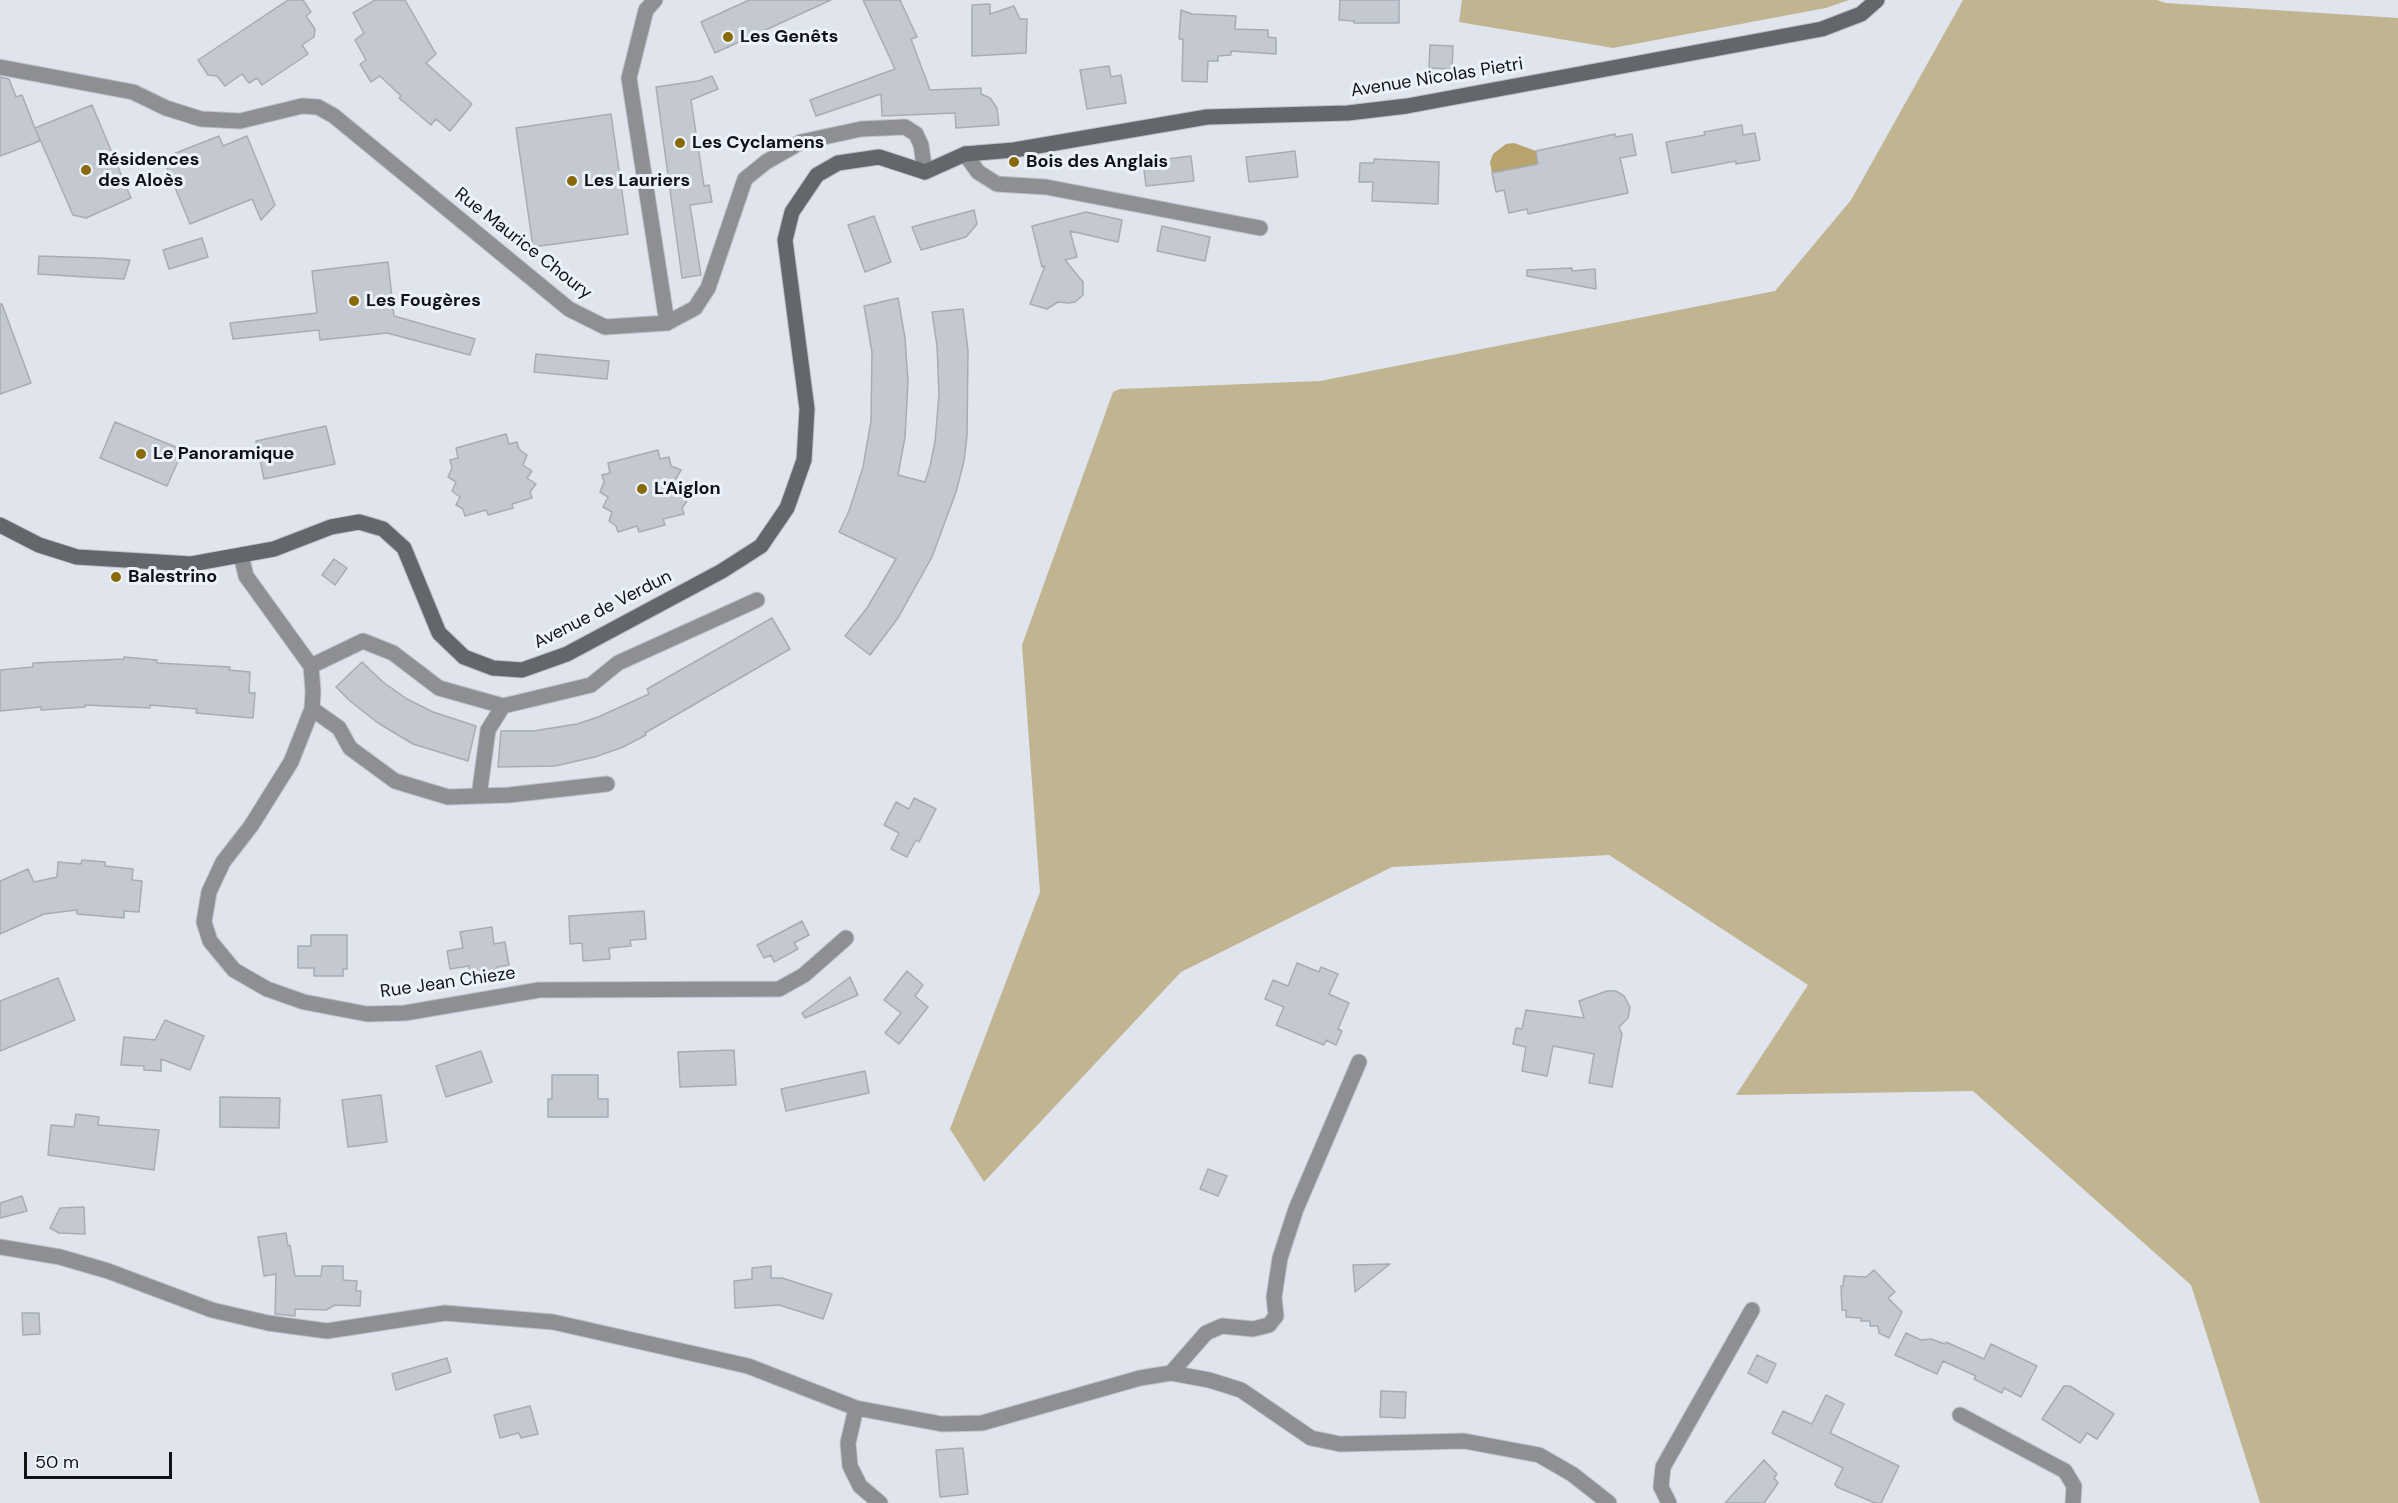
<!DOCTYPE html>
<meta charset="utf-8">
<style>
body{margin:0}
#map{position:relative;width:2398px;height:1503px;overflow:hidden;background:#dfe4ed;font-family:"DM Sans",sans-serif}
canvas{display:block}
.scale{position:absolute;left:24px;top:1452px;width:148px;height:27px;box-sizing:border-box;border:3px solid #111215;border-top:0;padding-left:8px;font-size:18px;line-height:21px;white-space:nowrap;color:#111215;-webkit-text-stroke:4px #ecf2fb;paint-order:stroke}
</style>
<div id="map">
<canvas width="2398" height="1503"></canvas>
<div class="scale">50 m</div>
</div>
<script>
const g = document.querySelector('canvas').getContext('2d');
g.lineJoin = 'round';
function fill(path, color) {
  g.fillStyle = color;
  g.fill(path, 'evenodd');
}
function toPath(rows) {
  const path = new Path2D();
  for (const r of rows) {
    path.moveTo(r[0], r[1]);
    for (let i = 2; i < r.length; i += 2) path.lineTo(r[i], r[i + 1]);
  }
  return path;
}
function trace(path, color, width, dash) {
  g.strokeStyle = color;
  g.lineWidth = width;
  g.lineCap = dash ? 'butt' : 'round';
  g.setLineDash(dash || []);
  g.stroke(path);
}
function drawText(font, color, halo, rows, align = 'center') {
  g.font = font + ' "DM Sans",sans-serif';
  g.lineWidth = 6;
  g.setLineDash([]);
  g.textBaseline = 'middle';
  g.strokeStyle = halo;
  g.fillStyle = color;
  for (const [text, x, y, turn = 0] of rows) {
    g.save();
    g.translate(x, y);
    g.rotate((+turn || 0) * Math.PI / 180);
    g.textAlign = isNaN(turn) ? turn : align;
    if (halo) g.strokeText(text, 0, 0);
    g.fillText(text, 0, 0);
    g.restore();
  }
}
const green = toPath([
 [1462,0,1849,0,1826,8,1613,48,1459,22],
 [1963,0,2157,0,2166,3,2398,18,2398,1503,2260,1503,2191,1285,1973,1091,1736,1095,1808,985,1609,855,1392,867,1181,972,984,1182,950,1129,1040,892,1022,645,1113,392,1120,389,1320,381,1775,291,1851,200]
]);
const water = toPath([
 [1514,143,1536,151,1538,164,1492,173,1490,162,1493,154,1506,144]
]);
const building = toPath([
 [288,0,303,0,311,12,306,16,315,29,314,37,302,45,308,54,262,85,257,78,249,83,242,74,225,86,217,76,208,75,198,60,288,0],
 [375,0,405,0,436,54,426,63,472,104,450,131,436,119,431,125,399,98,401,96,380,76,371,82,360,64,366,60,355,40,364,33,353,13,375,0],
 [749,0,831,0,715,53,701,22,749,0],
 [863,0,900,0,917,37,911,39,930,90,981,88,981,94,990,98,997,108,999,125,956,128,955,113,882,116,881,94,816,116,810,100,895,69,863,0],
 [1340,0,1399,0,1399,23,1354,23,1354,21,1339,20,1340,0],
 [990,4,990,14,1014,6,1020,19,1027,19,1026,53,972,56,972,5,990,4],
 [1181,10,1192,14,1236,16,1235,29,1268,30,1268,37,1276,38,1276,54,1231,51,1231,55,1218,56,1218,61,1208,61,1207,82,1182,81,1183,39,1179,39,1181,10],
 [1430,45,1453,46,1452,69,1429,68,1430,45],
 [1109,66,1111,77,1121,75,1126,103,1087,109,1080,70,1109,66],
 [712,76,718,89,691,100,704,186,709,185,712,202,690,205,701,275,682,278,656,87,698,81,712,76],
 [0,77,9,79,16,97,22,95,40,141,0,156,0,77],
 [92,105,131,198,86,218,73,215,35,128,92,105],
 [611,114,628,234,533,247,516,128,611,114],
 [1742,125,1743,135,1755,133,1760,160,1736,164,1736,161,1672,173,1666,142,1705,135,1704,132,1742,125],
 [1615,134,1616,137,1632,134,1636,155,1620,158,1628,193,1528,214,1527,209,1509,213,1504,190,1496,192,1492,173,1538,164,1536,151,1615,134],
 [219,136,223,146,247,136,275,205,261,220,252,199,190,224,163,158,219,136],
 [1295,151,1298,177,1249,182,1246,157,1295,151],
 [1191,156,1194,181,1146,186,1143,162,1191,156],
 [1374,159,1439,162,1438,204,1372,201,1373,182,1359,182,1360,163,1374,163,1374,159],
 [974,210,977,224,966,237,921,250,912,227,974,210],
 [1086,212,1122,220,1118,242,1070,231,1077,257,1065,260,1083,282,1083,295,1075,302,1069,303,1058,302,1047,309,1030,304,1045,266,1042,267,1032,226,1086,212],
 [874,216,891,262,865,272,848,225,874,216],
 [1162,226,1210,237,1205,261,1157,251,1162,226],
 [202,238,208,257,169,269,163,250,202,238],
 [39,256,99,258,130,260,124,279,85,277,38,274,39,256],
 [388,262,394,316,475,339,470,355,387,333,320,340,319,330,233,339,230,323,317,313,312,271,388,262],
 [1572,268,1572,271,1595,269,1596,289,1527,276,1527,270,1572,268],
 [898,298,905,338,908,382,905,437,898,475,925,482,930,466,935,442,939,394,937,346,932,312,963,309,968,351,967,436,964,461,956,492,932,557,898,618,870,655,845,636,867,608,896,559,839,532,849,511,863,467,871,421,872,352,864,306,898,298],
 [0,304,2,304,31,383,0,394,0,304],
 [536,354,609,361,607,379,534,372,536,354],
 [115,422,183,450,167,486,100,458,115,422],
 [326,426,335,464,264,479,256,441,326,426],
 [506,434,509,444,517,442,519,449,527,455,523,465,532,471,527,478,536,484,530,492,532,498,512,504,513,508,488,515,486,510,465,516,463,509,456,505,460,497,452,491,456,482,448,477,452,468,450,460,458,458,456,448,506,434],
 [658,450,660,459,669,457,671,466,681,470,675,480,683,486,679,494,687,501,682,508,684,514,663,519,665,525,639,532,637,526,618,532,616,526,609,521,612,512,603,507,608,497,600,492,604,482,602,475,610,473,608,463,658,450],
 [334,559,347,568,335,585,322,575,334,559],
 [772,618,790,649,645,733,646,735,623,747,595,757,555,766,498,767,501,731,533,731,577,724,598,717,649,694,647,689,772,618],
 [124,657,157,660,157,663,230,667,229,670,250,672,249,693,255,693,253,718,196,713,197,709,150,705,150,708,85,705,85,707,41,710,41,707,0,711,0,670,33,667,33,663,124,659,124,657],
 [362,662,383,682,407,699,433,712,476,726,468,761,413,744,378,723,350,701,336,687,362,662],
 [914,798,936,809,919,842,916,840,907,857,891,849,899,833,884,825,896,802,909,809,914,798],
 [82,860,105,862,105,866,133,869,132,880,142,881,139,912,124,911,124,918,77,914,77,910,44,914,0,934,0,881,28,869,34,882,57,877,58,862,81,864,82,860],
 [644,911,646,939,630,940,631,946,609,948,610,959,583,961,582,943,570,944,569,916,644,911],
 [802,921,809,935,794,943,798,949,774,962,771,955,764,958,757,945,802,921],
 [492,927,494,944,505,942,509,965,497,967,498,969,470,974,469,966,450,969,447,951,463,948,460,932,492,927],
 [311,935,347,935,347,969,343,969,343,976,314,976,314,968,298,968,298,946,311,946,311,935],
 [1297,963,1319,972,1321,967,1338,974,1329,994,1349,1003,1338,1029,1342,1031,1336,1045,1326,1040,1324,1045,1276,1025,1284,1007,1265,999,1273,980,1288,986,1297,963],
 [907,971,923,985,915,996,928,1007,899,1044,885,1033,901,1013,884,1000,907,971],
 [850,977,858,995,805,1018,802,1013,850,977],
 [58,978,75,1020,0,1051,0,1001,58,978],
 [1607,991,1616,991,1624,996,1630,1007,1628,1018,1619,1027,1622,1034,1612,1087,1589,1083,1594,1054,1553,1046,1547,1076,1522,1071,1526,1047,1513,1044,1516,1028,1522,1029,1526,1010,1584,1018,1579,1001,1607,991],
 [165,1020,204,1036,190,1070,161,1059,161,1071,144,1070,144,1066,121,1065,124,1037,155,1040,165,1020],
 [734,1050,736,1085,680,1087,678,1052,734,1050],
 [481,1051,492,1082,446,1097,436,1066,481,1051],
 [865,1071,869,1093,786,1111,781,1089,865,1071],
 [552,1075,598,1075,598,1099,608,1099,608,1117,548,1117,548,1099,552,1099,552,1075],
 [381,1095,387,1142,348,1147,342,1100,381,1095],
 [220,1097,280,1098,279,1128,220,1127,220,1097],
 [76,1114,99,1117,98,1125,159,1130,154,1170,48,1155,51,1125,74,1127,76,1114],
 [1208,1169,1227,1176,1218,1196,1200,1189,1208,1169],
 [22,1196,27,1211,0,1218,0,1203,22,1196],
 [84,1207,85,1234,59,1233,50,1228,60,1208,84,1207],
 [286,1233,288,1246,290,1245,295,1276,321,1276,322,1266,343,1266,343,1280,357,1281,356,1291,361,1291,360,1306,335,1305,326,1310,295,1309,295,1316,275,1314,276,1274,264,1276,258,1237,286,1233],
 [1390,1264,1355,1292,1353,1265,1390,1264],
 [771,1266,771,1278,782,1278,832,1294,823,1319,779,1305,735,1308,734,1281,752,1279,752,1268,771,1266],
 [1874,1270,1895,1292,1888,1298,1902,1312,1889,1338,1879,1333,1878,1326,1870,1326,1870,1321,1861,1321,1861,1318,1846,1317,1846,1310,1842,1310,1841,1286,1843,1286,1844,1276,1866,1277,1874,1270],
 [22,1313,39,1313,40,1334,23,1335,22,1313],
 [1906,1333,1921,1340,1931,1339,1945,1344,1946,1342,1984,1359,1991,1344,2037,1366,2021,1397,2004,1388,2002,1393,1974,1379,1976,1376,1943,1361,1937,1374,1895,1355,1906,1333],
 [1757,1355,1776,1364,1767,1383,1748,1373,1757,1355],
 [447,1358,451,1372,396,1390,392,1374,447,1358],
 [2064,1386,2070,1386,2114,1414,2097,1439,2087,1433,2080,1443,2042,1419,2064,1386],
 [1381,1391,1406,1392,1405,1418,1380,1417,1381,1391],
 [1826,1395,1844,1404,1830,1433,1899,1466,1881,1503,1875,1503,1837,1487,1835,1484,1843,1468,1772,1433,1783,1411,1812,1424,1826,1395],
 [530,1406,538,1434,521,1438,519,1433,500,1438,494,1415,530,1406],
 [963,1448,968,1494,940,1497,936,1450,963,1448],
 [1764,1460,1777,1474,1774,1478,1778,1483,1764,1503,1725,1503,1764,1460]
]);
const street = toPath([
 [655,0,646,10,629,78,667,323],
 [0,67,133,92,166,108,201,119,240,121,302,106,318,107,334,116,569,309,605,327,667,323,695,308,708,288,745,179,766,162,801,142,861,129,905,127,916,134,921,145,925,172],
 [965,154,978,172,997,184,1046,187,1260,228],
 [241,555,246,576,311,666,313,691,312,709,291,762,251,826,223,862,209,892,204,922,210,941,234,970,267,989,304,1002,367,1014,405,1013,539,990,779,989,804,975,846,938],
 [311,666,363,641,393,653,439,688,503,706,591,685,618,663,757,600],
 [312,709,339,728,350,748,395,781,448,797,509,795,607,784],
 [479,796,488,730,503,706],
 [0,1247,60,1257,108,1271,212,1310,268,1323,327,1331,445,1313,553,1322,748,1366,856,1408,942,1424,982,1423,1140,1378,1171,1373,1206,1333,1222,1326,1253,1329,1269,1325,1276,1316,1274,1297,1280,1258,1296,1209,1359,1062],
 [1171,1373,1209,1380,1241,1390,1311,1438,1340,1444,1464,1441,1539,1455,1572,1474,1609,1503],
 [856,1408,848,1443,850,1466,860,1486,880,1503],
 [1960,1415,2065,1471,2074,1486,2073,1503],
 [1669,1503,1661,1487,1663,1467,1752,1310]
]);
const secondary = toPath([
 [0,525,39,545,77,557,191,564,274,549,331,527,359,522,383,529,404,548,439,633,464,657,493,668,522,670,567,654,722,571,761,546,787,508,804,460,807,409,785,240,792,212,817,175,838,163,879,157,925,172,965,154,1014,150,1207,117,1348,113,1407,106,1822,29,1861,14,1877,0]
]);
const markers = [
 [728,37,6,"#886a08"],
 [680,143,6,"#886a08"],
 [1014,162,6,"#886a08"],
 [86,170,6,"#886a08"],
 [572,181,6,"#886a08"],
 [354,301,6,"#886a08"],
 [141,454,6,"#886a08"],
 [642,489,6,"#886a08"],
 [116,577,6,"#886a08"]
];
const poiNames = [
 ["Les Genêts",740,37],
 ["Les Cyclamens",692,143],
 ["Résidences",98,160],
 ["des Aloès",98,181],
 ["Bois des Anglais",1026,162],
 ["Les Lauriers",584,181],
 ["Les Fougères",366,301],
 ["Le Panoramique",153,454],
 ["L'Aiglon",654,489],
 ["Balestrino",128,577]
];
const streetNames = [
 ["Avenue Nicolas Pietri",1437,78,-9],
 ["Rue Maurice Choury",523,244,38],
 ["Avenue de Verdun",603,610,-27],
 ["Rue Jean Chieze",448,983,-8]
];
fill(green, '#c1b491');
fill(water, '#b8a36e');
fill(building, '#c3c8d1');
trace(building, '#a7acb5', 1.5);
trace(street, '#bec2ca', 17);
trace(secondary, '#bec2ca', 17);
trace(street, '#8d8f93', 15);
trace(secondary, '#63676c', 15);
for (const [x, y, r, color] of markers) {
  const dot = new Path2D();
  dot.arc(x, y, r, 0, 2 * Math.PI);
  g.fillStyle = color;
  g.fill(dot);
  trace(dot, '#ecf2fb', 2);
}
drawText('bold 18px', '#111215', '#ecf2fb', poiNames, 'left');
drawText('18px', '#111215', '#ecf2fb', streetNames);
</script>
